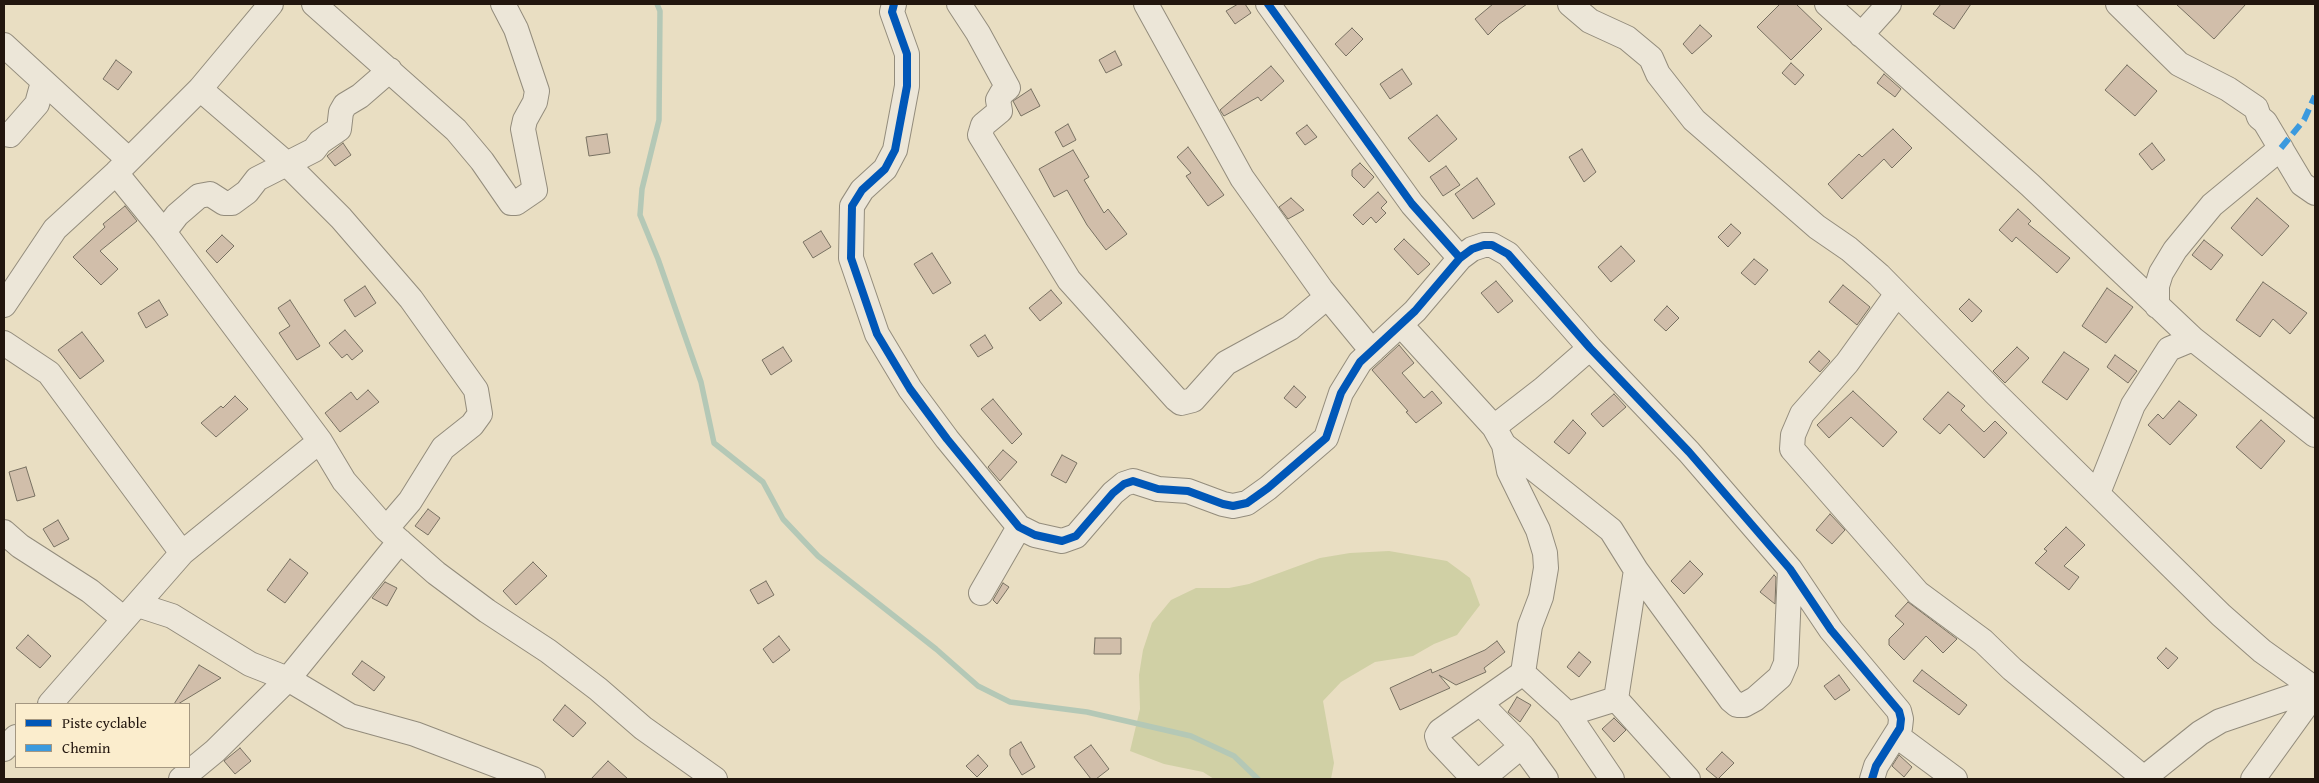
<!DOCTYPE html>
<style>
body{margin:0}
#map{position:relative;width:2319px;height:783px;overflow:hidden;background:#e9dec2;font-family:"Gentium Book Plus",serif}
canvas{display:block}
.frame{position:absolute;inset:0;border:5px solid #22160e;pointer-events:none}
.legend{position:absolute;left:15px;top:703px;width:175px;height:65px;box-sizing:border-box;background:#fbedcd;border:1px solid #a49781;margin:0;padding:6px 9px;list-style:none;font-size:15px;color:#22160e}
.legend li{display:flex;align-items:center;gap:10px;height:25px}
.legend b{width:25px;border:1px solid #a49781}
</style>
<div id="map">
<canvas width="2319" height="783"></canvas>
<div class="frame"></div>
<ul class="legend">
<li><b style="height:6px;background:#0057b8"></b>Piste cyclable</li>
<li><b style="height:6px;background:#3c9ade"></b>Chemin</li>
</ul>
</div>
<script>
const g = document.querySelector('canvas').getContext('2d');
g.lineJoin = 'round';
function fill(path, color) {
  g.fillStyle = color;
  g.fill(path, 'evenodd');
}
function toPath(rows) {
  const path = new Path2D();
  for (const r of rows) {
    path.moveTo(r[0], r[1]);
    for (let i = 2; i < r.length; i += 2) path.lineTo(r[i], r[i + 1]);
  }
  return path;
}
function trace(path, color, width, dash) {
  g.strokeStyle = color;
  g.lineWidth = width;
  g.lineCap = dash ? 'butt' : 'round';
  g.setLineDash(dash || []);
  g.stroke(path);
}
const green = toPath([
 [1389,551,1447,561,1470,578,1480,605,1457,635,1434,644,1413,656,1375,662,1341,682,1323,701,1334,763,1331,779,1214,779,1203,772,1164,764,1130,751,1140,709,1139,675,1143,650,1152,623,1171,600,1196,588,1229,588,1249,584,1320,558,1350,553]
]);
const stream = toPath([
 [657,4,660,11,659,120,642,189,640,215,658,259,701,382,714,443,763,482,783,519,818,556,936,649,978,686,1010,702,1087,712,1191,736,1234,756,1258,779]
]);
const building = toPath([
 [1238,4,1245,4,1251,13,1235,24,1226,11,1238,4],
 [1493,4,1527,4,1499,24,1488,35,1475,19,1493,4],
 [1780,4,1796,4,1822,29,1791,60,1757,27,1780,4],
 [1941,4,1971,4,1954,29,1933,14,1941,4],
 [2176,4,2246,4,2214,39,2176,4],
 [1700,25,1712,36,1692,54,1683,44,1700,25],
 [1352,28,1363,39,1346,56,1335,44,1352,28],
 [1115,51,1122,65,1106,73,1099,60,1115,51],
 [116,60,132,72,118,90,103,79,116,60],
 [1791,63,1804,75,1795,85,1782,73,1791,63],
 [2127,65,2157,91,2135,116,2105,90,2127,65],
 [1271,66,1284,81,1261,101,1258,97,1224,116,1220,110,1271,66],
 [1402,69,1412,84,1390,99,1380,84,1402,69],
 [1884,74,1901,89,1895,97,1877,83,1884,74],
 [1031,89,1040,106,1021,116,1013,101,1031,89],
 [1437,115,1457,139,1429,162,1408,138,1437,115],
 [1068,124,1076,140,1063,147,1055,132,1068,124],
 [1307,125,1317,137,1305,145,1296,133,1307,125],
 [1893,129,1912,148,1892,168,1884,159,1842,199,1828,184,1859,154,1862,157,1893,129],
 [607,134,610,153,589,156,586,137,607,134],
 [343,143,351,155,335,166,327,156,343,143],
 [2152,143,2165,160,2152,170,2139,154,2152,143],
 [1188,147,1224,195,1208,206,1186,176,1191,173,1177,157,1188,147],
 [1582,149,1596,172,1584,182,1569,157,1582,149],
 [1073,150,1089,177,1084,180,1104,213,1108,209,1127,234,1106,250,1087,225,1067,190,1054,197,1039,169,1073,150],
 [1360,163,1374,177,1364,188,1352,176,1352,170,1360,163],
 [1446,166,1460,185,1443,196,1430,177,1446,166],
 [1477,178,1495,204,1473,219,1455,194,1477,178],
 [1378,192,1387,202,1381,208,1386,213,1376,223,1371,217,1363,225,1353,215,1378,192],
 [1291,198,1304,210,1288,219,1279,207,1291,198],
 [2257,198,2289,226,2262,256,2231,228,2257,198],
 [125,206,137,221,100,251,118,269,101,285,73,257,105,227,103,224,125,206],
 [2018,209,2031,221,2028,224,2070,258,2057,273,2016,237,2012,242,1999,230,2018,209],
 [1731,224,1741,233,1728,247,1718,237,1731,224],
 [821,231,831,247,813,258,803,242,821,231],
 [222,235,234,246,217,263,206,251,222,235],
 [1404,239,1430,264,1418,275,1394,249,1404,239],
 [2204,240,2223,255,2211,270,2192,255,2204,240],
 [1621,246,1635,261,1611,282,1598,267,1621,246],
 [932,253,951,283,933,294,914,264,932,253],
 [1754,259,1768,270,1755,285,1741,273,1754,259],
 [1496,281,1513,301,1498,313,1481,293,1496,281],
 [2263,282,2307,313,2290,334,2273,319,2260,337,2236,320,2263,282],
 [1843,285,1870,307,1857,325,1829,302,1843,285],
 [365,286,376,303,355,317,344,300,365,286],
 [2107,288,2133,307,2106,343,2082,326,2107,288],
 [1051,290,1062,303,1040,321,1029,308,1051,290],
 [1969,299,1982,311,1972,322,1959,309,1969,299],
 [159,300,168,315,146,328,138,313,159,300],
 [290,300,320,346,297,360,279,333,290,326,278,308,290,300],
 [1667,306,1679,318,1666,331,1654,320,1667,306],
 [345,330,363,351,352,360,347,354,342,358,329,343,345,330],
 [82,332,104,361,80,379,58,350,82,332],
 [985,335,993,348,978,357,970,345,985,335],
 [1399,345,1414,363,1402,373,1424,398,1432,391,1442,403,1416,423,1406,412,1408,411,1372,370,1399,345],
 [783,347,792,361,771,375,762,360,783,347],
 [2017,347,2029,358,2005,383,1993,371,2017,347],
 [1819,351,1830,361,1820,372,1809,362,1819,351],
 [2064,352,2089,369,2067,400,2042,382,2064,352],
 [2115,355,2137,371,2128,383,2107,367,2115,355],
 [1294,386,1306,397,1296,408,1284,398,1294,386],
 [368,390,379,402,340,432,325,413,351,392,357,400,368,390],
 [1853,391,1897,432,1883,447,1851,417,1829,438,1817,425,1853,391],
 [1948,392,1965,406,1961,410,1984,432,1995,421,2007,433,1984,458,1949,424,1940,434,1923,419,1948,392],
 [1614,394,1626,407,1603,427,1591,414,1614,394],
 [235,396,248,409,216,437,201,423,221,406,223,408,235,396],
 [993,399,1022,434,1012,444,981,409,993,399],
 [2179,401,2197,415,2170,445,2148,425,2158,414,2163,419,2179,401],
 [1573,420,1586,433,1569,454,1554,442,1573,420],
 [2261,420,2285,441,2261,469,2236,447,2261,420],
 [1003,450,1017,462,1000,481,988,467,1003,450],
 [1062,455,1077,463,1066,483,1051,475,1062,455],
 [26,467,35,496,17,501,9,472,26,467],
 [428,509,440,518,428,535,415,526,428,509],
 [1830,514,1845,530,1832,544,1816,530,1830,514],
 [58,520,69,539,54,547,43,529,58,520],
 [2066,527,2085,545,2064,566,2079,577,2069,590,2035,563,2047,551,2044,549,2066,527],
 [290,559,308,573,285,603,267,590,290,559],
 [1690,561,1703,574,1684,594,1671,581,1690,561],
 [533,562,547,576,516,605,503,591,533,562],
 [1774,575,1776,577,1775,604,1760,592,1774,575],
 [766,581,774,595,758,604,750,590,766,581],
 [385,582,397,588,387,606,372,598,385,582],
 [1003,583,1009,587,997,604,993,600,1003,583],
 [1908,602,1957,639,1943,653,1926,636,1904,660,1889,645,1889,639,1904,624,1895,616,1908,602],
 [28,635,51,656,40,668,16,648,28,635],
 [779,636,790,650,773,663,763,649,779,636],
 [1095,638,1121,638,1121,654,1094,654,1095,638],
 [1497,641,1505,652,1484,668,1486,672,1456,685,1439,675,1450,688,1400,710,1390,688,1431,669,1432,673,1485,650,1497,641],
 [2166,648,2178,658,2168,669,2157,658,2166,648],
 [1579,652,1591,662,1579,677,1567,667,1579,652],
 [362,661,385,677,374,691,352,674,362,661],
 [199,665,221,678,178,704,174,704,199,665],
 [1922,670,1967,705,1959,715,1913,681,1922,670],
 [1839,675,1850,690,1835,700,1824,686,1839,675],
 [1517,697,1531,705,1520,722,1508,712,1517,697],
 [565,705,586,723,573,737,553,720,565,705],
 [1614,718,1626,730,1614,742,1602,729,1614,718],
 [1021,742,1035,767,1022,775,1010,755,1010,749,1021,742],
 [1091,745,1109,769,1096,779,1091,779,1074,757,1091,745],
 [240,748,251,761,235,774,224,761,240,748],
 [1722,752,1734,763,1718,779,1706,769,1722,752],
 [978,755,988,766,977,777,966,766,978,755],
 [1899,755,1912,767,1904,777,1892,766,1899,755],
 [608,761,628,779,591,779,608,761]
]);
const minor = toPath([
 [314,4,456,130,482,161,511,203,516,203,535,190,523,129,525,120,535,102,537,91,516,29,503,4],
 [894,4,892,12,907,54,907,86,895,150,885,169,862,190,852,206,851,258,877,334,910,389,947,439,1019,527,1035,535,1062,541,1076,536,1113,493,1124,484,1133,481,1158,489,1188,491,1223,504,1233,506,1247,503,1268,488,1326,438,1341,393,1360,362,1415,311,1460,258],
 [959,4,978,33,1008,88,1002,93,998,100,1000,111,983,125,980,135,1069,280,1176,399,1181,403,1193,400,1226,363,1290,328,1327,297],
 [1146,4,1242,178,1321,289,1372,351],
 [1268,4,1412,204,1460,258,1472,249,1484,245,1492,245,1508,254,1590,348,1689,452,1790,569,1831,630,1899,711,1901,719,1900,728,1876,766,1872,779],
 [1570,4,1590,21,1627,38,1651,58,1658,74,1694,120,1817,227,1849,249,1879,275,1995,393,2221,615,2262,651,2315,689],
 [1827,4,2030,185,2193,339,2315,435],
 [2118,4,2179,64,2228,89,2256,108,2259,117,2265,122,2302,184,2315,193],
 [1861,35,1889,4],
 [4,45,129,160],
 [200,89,286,163,341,218,411,299,476,390,480,414,472,425,443,448,410,501,386,529],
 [4,134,10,135,37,104,43,82],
 [116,173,164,232,320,441,344,481,386,529,436,573,487,611,548,651,598,689,643,728,715,779],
 [164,232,177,215,199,196,210,194,224,203,232,203,247,192,257,179,314,150,320,142,339,129,341,112,345,105,360,96,390,70],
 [1896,295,1847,363,1802,414,1793,435,1792,449,1918,593,1983,641,2012,669,2145,779],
 [4,305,55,229,116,173,200,89,271,4],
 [2157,306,2157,286,2161,273,2175,250,2212,205,2281,148],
 [1401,325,1494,427,1543,389,1590,348],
 [4,343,49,373,182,553],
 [1494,427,1504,445,1611,530,1636,570,1731,700,1737,705,1744,705,1755,699,1780,677,1786,663,1790,569],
 [1504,445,1509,471,1538,530,1545,553,1546,568,1541,597,1530,626,1523,673],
 [2098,493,2133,405,2169,349,2193,339],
 [4,532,20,546,90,591,124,619],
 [1636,570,1616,699,1688,779],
 [981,593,1019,527],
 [138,605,172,616,250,664,288,679,350,716,415,734,533,779],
 [1523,673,1568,714,1612,779],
 [50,704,182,553,320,441],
 [1481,704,1522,746,1546,779],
 [1568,714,1616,699],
 [1897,736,1955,779],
 [4,749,16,737],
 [2144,778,2200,733,2220,721,2314,689],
 [181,779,215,751,288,679,400,541],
 [1474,779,1439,742,1437,736,1440,731,1523,673],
 [1482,779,1522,746],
 [2253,779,2315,693]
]);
const quiet = toPath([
 [2281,148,2304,120,2315,96]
]);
const cycleway = toPath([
 [894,4,892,12,907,54,907,86,895,150,885,169,862,190,852,206,851,258,877,334,910,389,947,439,1019,527,1035,535,1062,541,1076,536,1113,493,1124,484,1133,481,1158,489,1188,491,1223,504,1233,506,1247,503,1268,488,1326,438,1341,393,1360,362,1415,311,1460,258],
 [1268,4,1412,204,1460,258,1472,249,1484,245,1492,245,1508,254,1590,348,1689,452,1790,569,1831,630,1899,711,1901,719,1900,728,1876,766,1872,779]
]);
fill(green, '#d0d0a5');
trace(stream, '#b4c8b6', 5.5);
fill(building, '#d1beaa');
trace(building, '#787162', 1);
trace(minor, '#938c7c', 26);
trace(minor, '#ece6d8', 24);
trace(quiet, '#3c9ade', 6, [12, 6]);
trace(cycleway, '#0057b8', 8);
</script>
